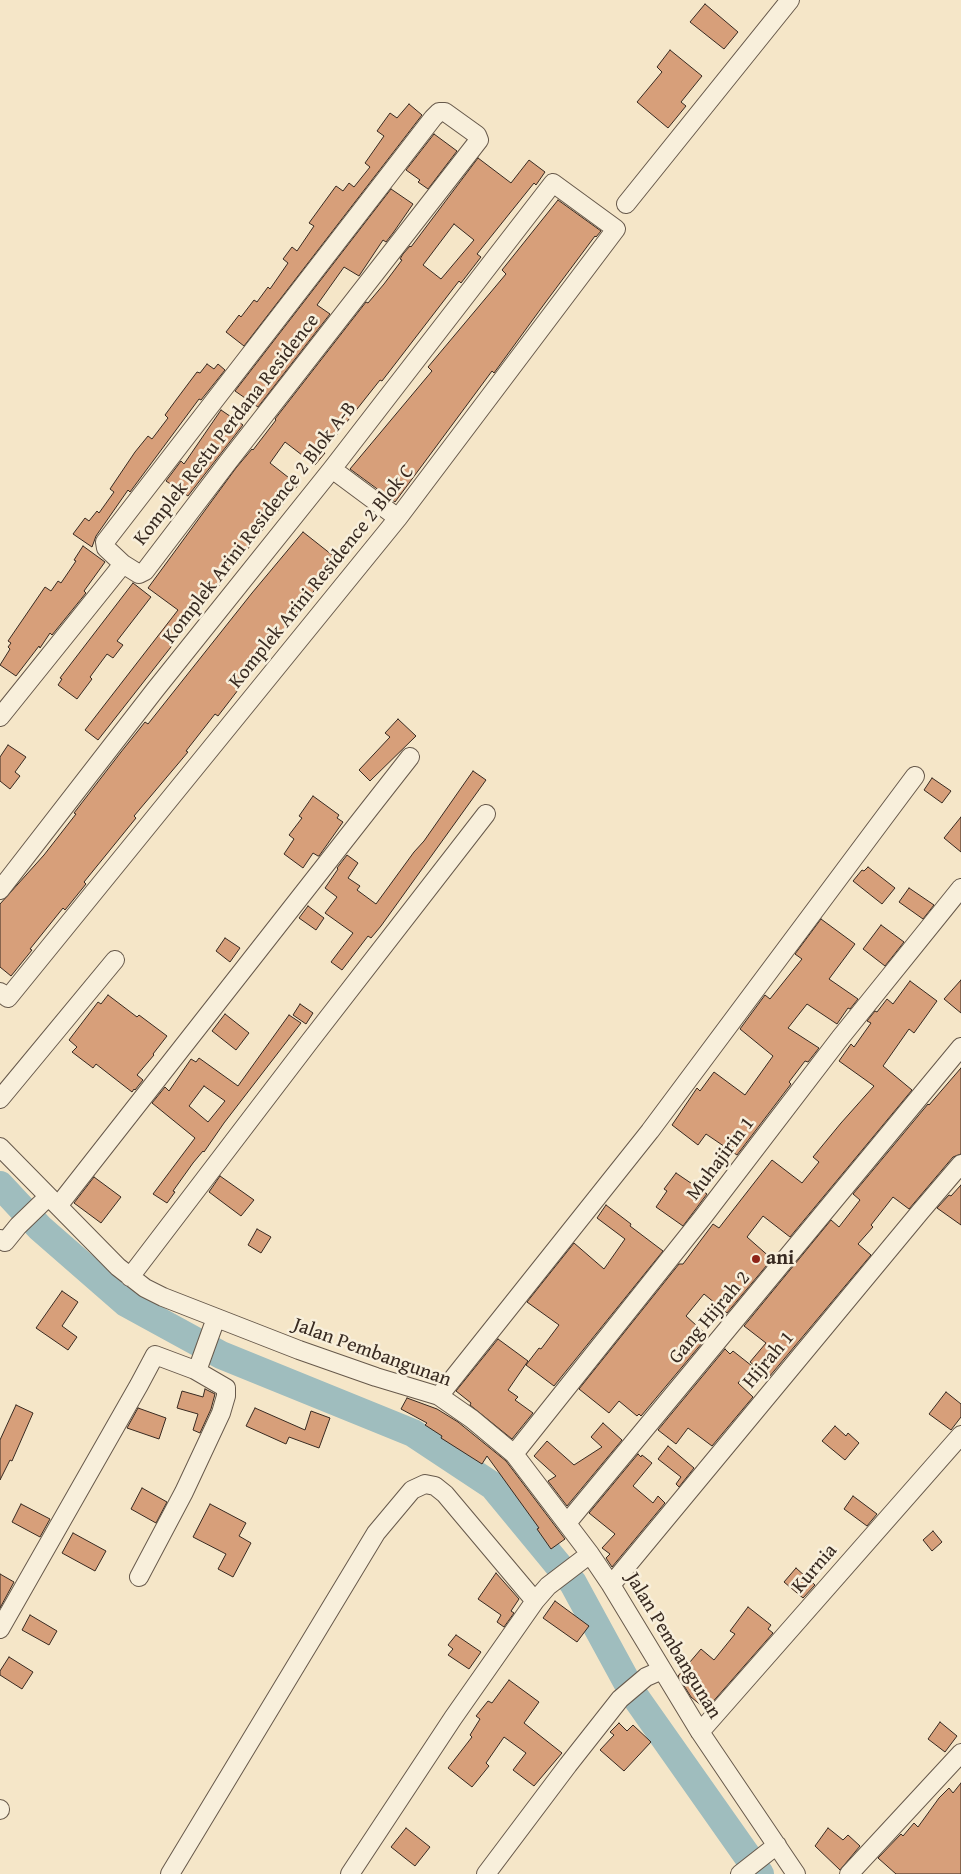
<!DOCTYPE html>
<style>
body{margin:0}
canvas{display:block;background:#f5e6c8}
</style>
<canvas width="961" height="1874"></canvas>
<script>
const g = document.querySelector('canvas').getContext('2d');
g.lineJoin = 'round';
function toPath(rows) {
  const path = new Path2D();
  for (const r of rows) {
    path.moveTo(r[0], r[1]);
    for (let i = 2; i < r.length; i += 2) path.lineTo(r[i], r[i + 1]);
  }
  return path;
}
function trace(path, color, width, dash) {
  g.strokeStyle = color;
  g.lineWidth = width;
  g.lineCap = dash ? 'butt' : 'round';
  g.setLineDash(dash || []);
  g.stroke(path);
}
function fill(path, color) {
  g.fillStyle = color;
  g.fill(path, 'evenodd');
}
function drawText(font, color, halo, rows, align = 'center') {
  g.font = font + ' "Gentium Book Plus",serif';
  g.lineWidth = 5;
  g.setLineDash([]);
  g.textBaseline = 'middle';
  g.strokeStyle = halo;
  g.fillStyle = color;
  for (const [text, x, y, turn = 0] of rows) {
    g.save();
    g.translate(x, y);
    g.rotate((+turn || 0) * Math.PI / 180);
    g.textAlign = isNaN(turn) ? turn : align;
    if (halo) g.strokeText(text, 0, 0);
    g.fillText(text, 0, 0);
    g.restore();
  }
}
const river = toPath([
 [0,1185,40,1228,126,1303,221,1355,413,1433,493,1486,573,1583,634,1695,760,1874]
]);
const building = toPath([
 [705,4,738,32,724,49,690,22,705,4],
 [670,50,702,76,681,102,686,106,668,128,637,102,662,72,657,67,670,50],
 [409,104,422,115,244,346,226,332,239,315,241,317,254,300,257,302,268,287,270,289,288,263,283,259,292,247,297,251,314,226,309,223,336,186,343,191,349,183,354,187,370,167,365,163,384,136,377,131,390,113,397,118,409,104],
 [434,134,457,151,428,189,418,182,420,180,406,170,434,134],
 [478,158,511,183,529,160,545,172,536,185,534,183,477,254,481,257,461,283,459,281,382,381,380,380,323,452,325,453,315,465,285,442,270,463,298,485,98,740,85,730,178,610,148,588,236,468,252,449,253,450,276,420,275,419,366,302,368,303,384,284,402,260,400,259,403,254,410,246,411,247,478,158],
 [454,224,474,240,441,279,423,265,454,224],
 [391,189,413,204,393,233,386,242,383,240,359,276,344,267,317,305,330,314,258,407,235,391,391,189],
 [558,200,601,231,596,237,595,236,545,303,494,373,492,371,395,502,350,469,432,371,428,367,506,274,502,270,558,200],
 [207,364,214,369,218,364,225,370,201,400,199,399,130,492,128,490,96,536,92,547,73,534,85,518,89,521,97,511,99,513,114,492,110,489,135,452,148,436,152,439,168,418,165,415,176,400,197,372,200,373,207,364],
 [221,410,243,425,188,496,166,481,181,461,184,464,221,410],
 [303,532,341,562,320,587,318,586,288,623,290,625,270,650,268,649,237,688,238,690,218,716,215,714,186,751,188,752,134,816,136,818,84,882,86,884,65,910,63,908,30,949,32,950,11,976,0,967,0,904,44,855,76,814,74,813,121,752,145,722,148,724,252,593,303,532],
 [83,546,105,562,84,591,86,593,52,635,50,633,40,648,39,646,16,676,0,665,10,649,8,647,11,643,8,641,45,587,51,591,58,581,61,583,76,561,74,560,83,546],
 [133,583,151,597,117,641,123,645,113,658,107,654,90,677,92,679,77,699,58,685,62,679,60,678,133,583],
 [398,719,416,736,370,781,359,770,390,737,385,733,398,719],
 [8,745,26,757,15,772,20,776,10,789,0,781,0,757,8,745],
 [473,771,486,780,381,926,371,938,368,936,342,970,331,962,353,933,325,913,337,897,325,888,338,869,337,868,347,855,358,863,348,878,360,886,357,890,376,904,414,852,424,841,473,771],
 [932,778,951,791,942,803,924,790,932,778],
 [313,796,339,815,337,818,343,822,319,856,318,856,313,853,303,868,284,854,294,839,289,835,302,818,299,816,313,796],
 [961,817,961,852,944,838,961,817],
 [868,867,895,888,882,904,853,881,862,870,864,871,868,867],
 [909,888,934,905,923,919,899,902,909,888],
 [308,906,324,918,316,930,299,918,308,906],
 [821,919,855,944,829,979,858,999,850,1009,848,1008,837,1024,807,1004,788,1028,819,1048,808,1062,805,1061,789,1082,791,1084,737,1155,706,1134,698,1145,672,1125,697,1088,700,1091,714,1072,745,1095,773,1056,740,1029,765,995,770,999,802,959,795,954,821,919],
 [881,925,904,942,885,966,863,949,881,925],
 [225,938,240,948,230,962,216,951,225,938],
 [961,980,961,1013,944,999,961,980],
 [910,981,937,1001,914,1033,909,1029,883,1066,912,1090,790,1237,763,1216,747,1237,772,1259,727,1313,704,1294,686,1316,708,1336,641,1416,639,1414,637,1416,619,1401,609,1413,579,1389,679,1264,683,1264,713,1224,719,1228,772,1160,802,1183,819,1162,813,1157,841,1123,874,1086,839,1061,851,1044,854,1047,871,1023,867,1021,875,1011,877,1012,887,999,893,1004,910,981],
 [108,995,137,1017,139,1015,167,1036,153,1054,154,1055,137,1075,143,1080,135,1090,134,1089,132,1092,96,1064,93,1068,72,1052,77,1047,69,1040,98,1002,101,1004,108,995],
 [300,1004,313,1013,306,1024,293,1015,300,1004],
 [225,1014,249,1033,236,1050,212,1031,225,1014],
 [289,1015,301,1023,224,1123,204,1152,203,1151,193,1163,173,1191,175,1192,167,1203,153,1194,195,1138,152,1103,165,1087,169,1091,191,1059,196,1062,199,1058,238,1086,289,1015],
 [204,1086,225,1101,208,1122,189,1106,204,1086],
 [961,1068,961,1154,953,1157,909,1209,893,1197,871,1225,873,1227,858,1244,871,1255,769,1377,750,1362,766,1343,744,1326,831,1220,839,1227,860,1200,853,1194,928,1104,929,1105,961,1068],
 [676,1173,707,1194,683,1226,656,1207,667,1191,664,1189,676,1173],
 [220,1176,254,1200,241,1216,209,1192,220,1176],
 [94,1177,121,1197,101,1223,74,1203,94,1177],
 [961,1185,961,1225,937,1208,949,1195,951,1196,961,1185],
 [606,1205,631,1224,630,1226,663,1251,554,1386,526,1365,539,1348,541,1349,559,1325,527,1302,574,1243,604,1269,625,1239,597,1218,606,1205],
 [257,1229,271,1237,261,1253,248,1245,257,1229],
 [62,1291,78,1302,62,1326,77,1337,68,1350,36,1328,62,1291],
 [498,1339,528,1361,508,1390,518,1397,515,1400,533,1413,512,1439,470,1405,471,1403,456,1391,498,1339],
 [725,1349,730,1354,733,1351,752,1366,738,1383,753,1397,712,1446,688,1428,676,1444,658,1430,725,1349],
 [205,1389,215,1394,211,1409,200,1433,193,1430,198,1414,177,1408,182,1391,203,1397,205,1389],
 [946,1392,961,1404,961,1417,951,1430,929,1414,946,1392],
 [407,1398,437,1409,458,1422,506,1461,565,1539,551,1549,537,1529,539,1528,487,1456,482,1464,441,1438,442,1436,425,1425,427,1423,401,1409,407,1398],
 [16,1405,33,1413,12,1461,10,1460,0,1480,0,1440,16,1405],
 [138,1408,166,1418,159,1439,127,1428,138,1408],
 [255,1408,305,1430,311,1411,330,1418,319,1448,289,1437,286,1444,246,1426,255,1408],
 [603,1423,622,1440,567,1506,548,1481,556,1476,534,1456,547,1441,574,1465,602,1447,591,1437,603,1423],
 [835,1426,846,1436,848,1433,859,1443,845,1460,822,1441,835,1426],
 [668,1446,694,1468,679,1487,676,1484,681,1477,658,1459,668,1446],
 [638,1454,641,1457,642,1455,652,1463,633,1486,653,1503,658,1496,665,1503,612,1567,606,1558,610,1554,602,1548,615,1534,589,1513,638,1454],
 [142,1488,167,1502,156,1523,131,1509,142,1488],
 [853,1496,877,1514,867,1526,844,1509,853,1496],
 [21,1504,50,1519,40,1537,12,1522,21,1504],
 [210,1504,246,1523,239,1536,251,1543,233,1577,218,1569,226,1554,193,1537,210,1504],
 [933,1531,942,1542,932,1551,923,1540,933,1531],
 [73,1533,106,1551,95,1571,62,1553,73,1533],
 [796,1568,815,1585,803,1598,784,1582,796,1568],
 [496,1573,519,1599,511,1611,514,1613,504,1627,497,1622,501,1615,478,1599,496,1573],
 [0,1574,14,1582,0,1608,0,1574],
 [555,1601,589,1626,577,1642,543,1618,555,1601],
 [748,1607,771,1625,768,1629,773,1633,710,1705,707,1702,703,1707,691,1697,678,1676,701,1649,714,1660,735,1634,730,1631,748,1607],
 [30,1615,57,1631,49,1645,22,1630,30,1615],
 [456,1635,481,1652,469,1669,448,1655,453,1649,448,1645,456,1635],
 [9,1657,33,1672,22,1689,0,1675,0,1671,9,1657],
 [509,1680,539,1702,524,1723,562,1753,534,1786,513,1770,526,1753,504,1737,486,1763,489,1766,472,1787,448,1768,472,1737,470,1735,480,1719,476,1716,488,1701,492,1703,509,1680],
 [940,1722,957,1736,945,1752,928,1739,940,1722],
 [619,1723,627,1731,633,1725,651,1742,624,1771,600,1750,614,1735,610,1732,619,1723],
 [961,1783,961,1874,896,1874,878,1858,901,1834,903,1836,914,1823,918,1827,939,1798,949,1788,953,1793,961,1783],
 [406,1828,430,1847,415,1866,391,1847,406,1828],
 [828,1828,843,1840,848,1835,860,1846,840,1870,815,1846,828,1828]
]);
const minor = toPath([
 [626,204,790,0],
 [332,469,398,518],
 [0,717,123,564,139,574,145,571,228,462,479,140,477,135,445,112,439,112,433,118,105,542,106,548,123,564],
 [0,890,155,690,332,469,553,183,616,229,398,518,8,998,0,992],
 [0,1099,115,960],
 [0,1147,118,1267,145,1288,163,1297,299,1350,376,1377,439,1396,472,1419,514,1454,590,1554,611,1585,700,1732,796,1874],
 [58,1206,410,757],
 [0,1239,5,1242,18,1226,48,1197],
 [130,1277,310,1041,486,814],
 [195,1370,198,1368,216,1318],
 [439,1396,650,1131,915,776],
 [514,1454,703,1217,840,1038,961,888],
 [567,1523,961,1047],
 [611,1585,920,1212,961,1164],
 [0,1629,139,1385,155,1355,195,1370,226,1388,226,1396,221,1413,184,1492,139,1577],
 [700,1732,961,1435],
 [0,1809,0,1810],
 [170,1874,376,1533,412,1490,425,1484,435,1486,445,1494,535,1601],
 [350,1874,453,1718,535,1601,548,1586,590,1554],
 [486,1874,568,1765,620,1699,646,1677,662,1670],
 [740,1874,777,1845],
 [849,1874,961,1753]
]);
const markers = [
 [756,1259,5,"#8f2418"]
];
const streetNames = [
 ["Komplek Restu Perdana Residence",227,430,-52],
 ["Komplek Arini Residence 2 Blok A-B",260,523,-52],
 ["Komplek Arini Residence 2 Blok C",322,577,-51],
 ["Muhajirin 1",721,1159,-53],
 ["Gang Hijrah 2",710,1318,-50],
 ["Jalan Pembangunan",372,1353,20],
 ["Hijrah 1",769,1360,-50],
 ["Kurnia",815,1569,-49],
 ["Jalan Pembangunan",673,1646,59]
];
const poiNames = [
 ["ani",766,1259]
];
trace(river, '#9fbdbe', 28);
fill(building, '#d79f7a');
trace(building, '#382a21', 1);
trace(minor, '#67594b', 20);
trace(minor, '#f8efdb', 18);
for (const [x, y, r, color] of markers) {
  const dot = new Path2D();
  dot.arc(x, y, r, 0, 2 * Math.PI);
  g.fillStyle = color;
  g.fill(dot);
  trace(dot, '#f8efdb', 2);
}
drawText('20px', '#382a21', '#f8efdb', streetNames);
drawText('bold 20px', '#382a21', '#f8efdb', poiNames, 'left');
</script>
